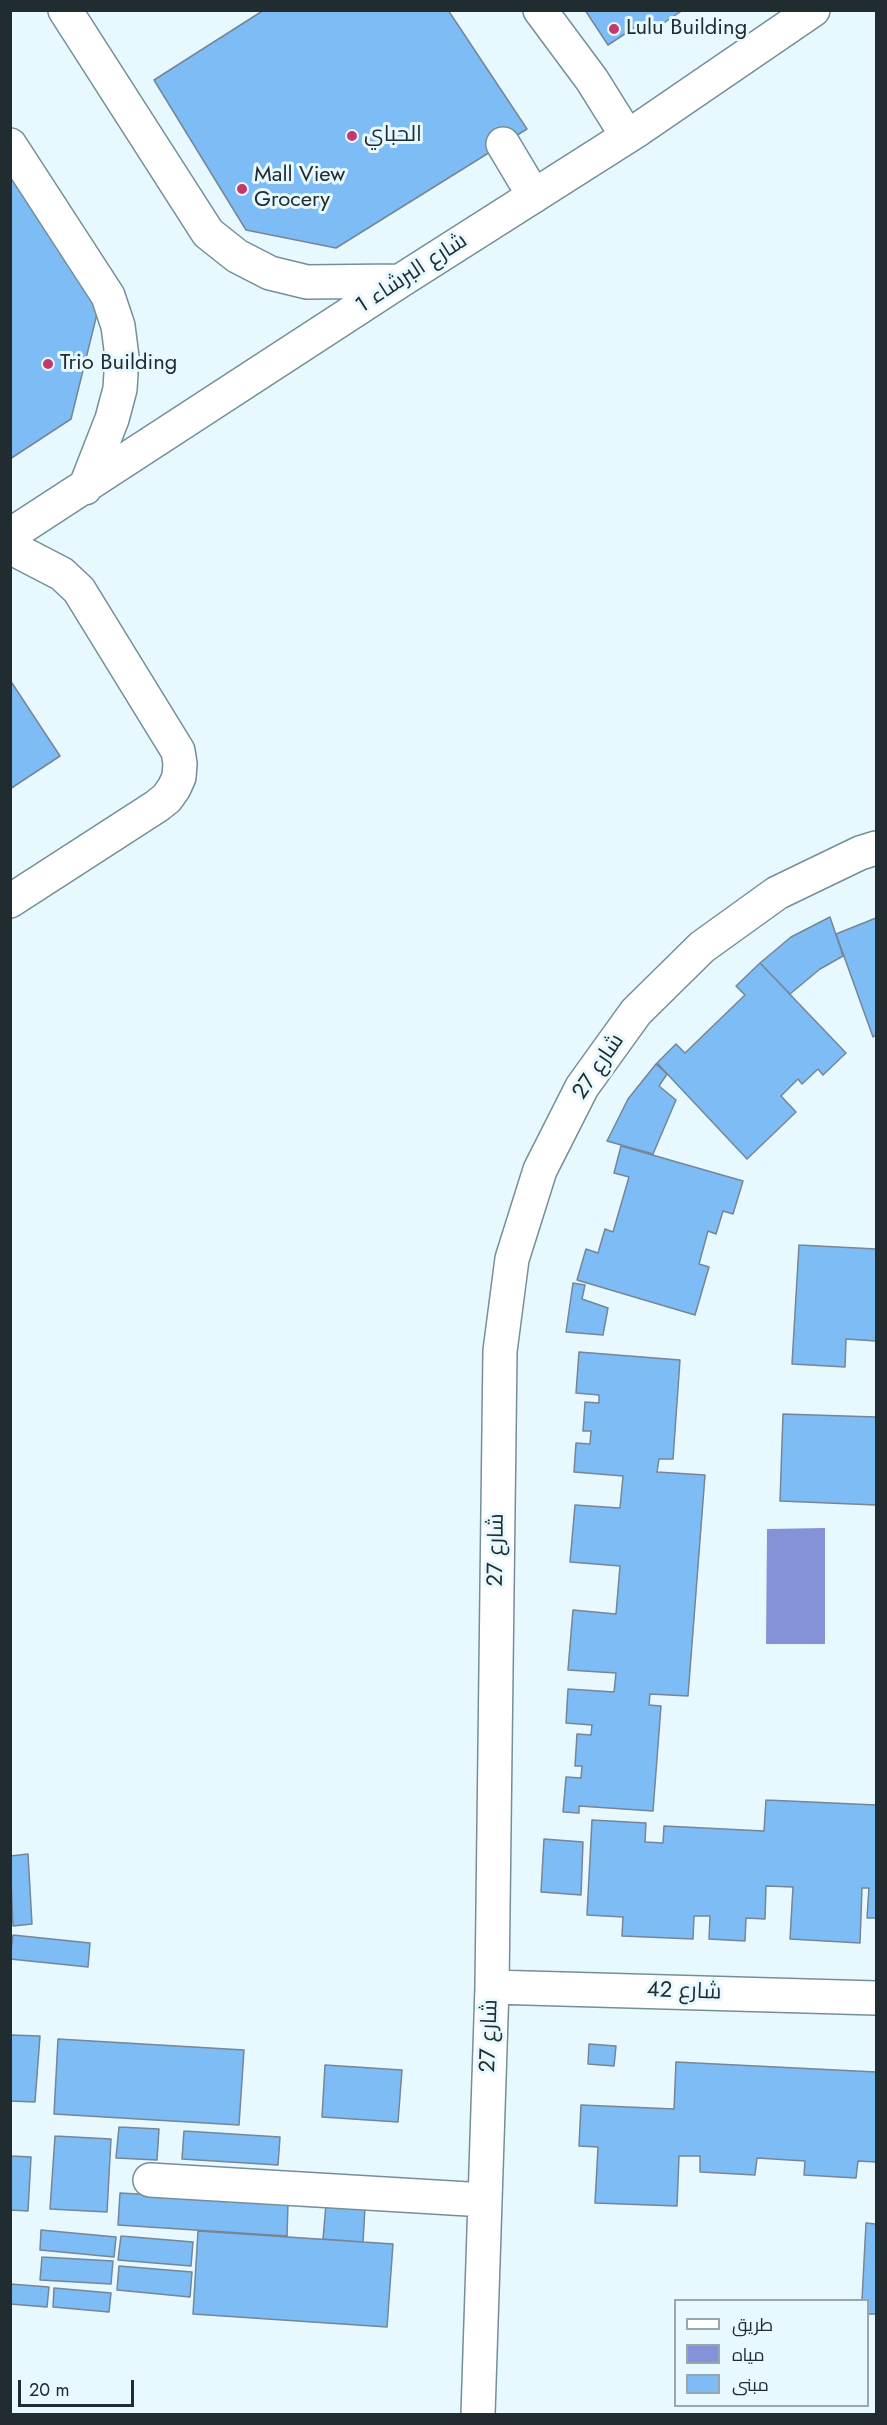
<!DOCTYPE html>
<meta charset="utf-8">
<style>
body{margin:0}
#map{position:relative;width:887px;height:2425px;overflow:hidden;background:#e7f9ff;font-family:Jost,Cairo,sans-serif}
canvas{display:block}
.frame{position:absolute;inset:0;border:12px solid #212c30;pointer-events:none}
.legend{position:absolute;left:674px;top:2299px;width:195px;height:108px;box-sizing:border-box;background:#e7f9ff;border:2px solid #98a7ac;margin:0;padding:8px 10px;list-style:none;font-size:18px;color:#212c30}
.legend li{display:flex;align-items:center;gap:12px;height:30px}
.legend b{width:30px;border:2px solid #98a7ac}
.scale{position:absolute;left:18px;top:2380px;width:116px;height:27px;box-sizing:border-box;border:3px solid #212c30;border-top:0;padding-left:8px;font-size:18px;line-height:21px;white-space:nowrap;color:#212c30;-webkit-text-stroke:4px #e7f9ff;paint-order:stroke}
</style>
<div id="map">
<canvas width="887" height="2425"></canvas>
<div class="frame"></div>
<ul class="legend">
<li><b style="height:8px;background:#fff"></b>طريق</li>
<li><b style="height:16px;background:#8692d8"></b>مياه</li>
<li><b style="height:16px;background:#7ebcf6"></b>مبنى</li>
</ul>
<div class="scale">20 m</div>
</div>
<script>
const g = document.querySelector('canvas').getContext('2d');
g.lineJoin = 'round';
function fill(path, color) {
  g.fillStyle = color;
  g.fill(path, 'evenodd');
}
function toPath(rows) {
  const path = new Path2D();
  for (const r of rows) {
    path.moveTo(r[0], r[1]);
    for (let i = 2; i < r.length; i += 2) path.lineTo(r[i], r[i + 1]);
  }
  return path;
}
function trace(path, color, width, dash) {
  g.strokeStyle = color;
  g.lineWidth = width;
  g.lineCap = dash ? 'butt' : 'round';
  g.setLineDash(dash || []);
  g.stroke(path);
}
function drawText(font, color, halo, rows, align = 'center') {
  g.font = font + ' Jost,Cairo,sans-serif';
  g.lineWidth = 6;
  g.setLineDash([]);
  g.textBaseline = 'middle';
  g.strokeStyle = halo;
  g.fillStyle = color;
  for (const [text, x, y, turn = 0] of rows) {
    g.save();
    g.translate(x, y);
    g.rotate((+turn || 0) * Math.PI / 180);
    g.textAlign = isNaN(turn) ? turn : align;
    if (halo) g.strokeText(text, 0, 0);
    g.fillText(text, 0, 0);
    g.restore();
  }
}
const water = toPath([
 [825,1528,825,1644,766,1644,767,1529]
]);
const building = toPath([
 [264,10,448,10,527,129,336,248,246,230,154,80,264,10],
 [585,10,683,10,646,35,640,24,608,45,585,10],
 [10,174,98,310,71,419,10,459,10,174],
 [10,680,60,756,10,789,10,680],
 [830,917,843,956,820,969,790,994,760,963,791,937,830,917],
 [876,918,876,1035,873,1037,836,934,876,918],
 [760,963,846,1053,823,1075,818,1069,802,1084,798,1079,781,1096,796,1112,747,1159,657,1063,676,1044,685,1053,745,995,736,986,760,963],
 [656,1064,667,1074,659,1086,676,1100,653,1154,607,1141,628,1099,656,1064],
 [621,1146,743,1181,733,1214,723,1211,716,1234,708,1231,699,1264,709,1267,695,1315,577,1280,586,1249,598,1253,605,1229,613,1232,629,1177,614,1173,621,1146],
 [799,1245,876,1249,876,1341,846,1339,845,1367,792,1364,799,1245],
 [573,1283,585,1285,582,1299,608,1308,603,1335,566,1332,573,1283],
 [579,1352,680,1360,673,1459,659,1459,657,1472,705,1475,688,1696,650,1694,649,1705,661,1706,653,1811,579,1806,579,1813,563,1812,566,1777,581,1778,582,1766,575,1766,577,1734,591,1735,592,1725,566,1723,568,1689,614,1692,616,1673,568,1670,573,1610,616,1614,620,1566,570,1562,575,1505,620,1508,623,1476,574,1472,576,1443,590,1444,591,1431,583,1431,585,1402,599,1403,599,1395,576,1393,579,1352],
 [783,1414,876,1417,876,1505,780,1501,783,1414],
 [766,1800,876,1805,876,1918,867,1918,869,1888,862,1888,860,1943,790,1939,793,1887,766,1886,765,1919,746,1918,745,1941,709,1939,710,1916,694,1916,693,1939,622,1936,623,1917,587,1915,592,1820,646,1823,645,1842,663,1843,664,1826,764,1831,766,1800],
 [544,1839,583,1842,581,1895,541,1892,544,1839],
 [28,1854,32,1924,13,1926,10,1856,28,1854],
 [13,1935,90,1943,88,1967,10,1959,13,1935],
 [10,2035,40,2036,35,2102,10,2101,10,2035],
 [58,2039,244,2050,239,2125,54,2114,58,2039],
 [589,2044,616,2046,614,2066,588,2064,589,2044],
 [676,2062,876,2072,876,2162,858,2161,856,2178,804,2175,805,2161,757,2158,755,2175,700,2172,700,2156,679,2156,677,2206,595,2203,598,2147,579,2146,581,2105,674,2109,676,2062],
 [325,2065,402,2070,398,2122,322,2117,325,2065],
 [119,2127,159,2129,157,2160,116,2158,119,2127],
 [184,2131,280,2137,278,2165,182,2159,184,2131],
 [55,2136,111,2139,107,2212,50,2209,55,2136],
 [10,2137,11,2156,31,2157,28,2211,10,2210,10,2137],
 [120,2193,288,2203,287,2236,118,2225,120,2193],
 [326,2204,365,2207,363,2242,323,2239,326,2204],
 [866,2223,876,2224,876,2314,868,2314,868,2300,862,2300,866,2223],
 [41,2230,116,2237,114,2257,40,2250,41,2230],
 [198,2231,393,2244,387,2327,193,2314,198,2231],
 [121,2236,193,2242,191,2266,118,2260,121,2236],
 [42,2257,113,2261,111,2284,40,2280,42,2257],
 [119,2266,192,2272,190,2297,117,2290,119,2266],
 [10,2284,49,2287,47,2307,10,2304,10,2284],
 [54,2288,111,2293,109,2312,53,2307,54,2288]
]);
const minor = toPath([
 [65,10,208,233,237,256,270,273,307,282,400,281],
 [540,10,592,80,627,136],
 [503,144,534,196],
 [10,145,108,296,118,326,122,357,120,389,112,419,85,488],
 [10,535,400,281,639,129,813,10],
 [10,547,62,574,79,590,178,751,180,764,179,777,174,788,167,798,157,806,10,901],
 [492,1987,876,1998],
 [150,2180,485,2200],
 [478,2414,492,1987,500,1351,512,1259,540,1170,582,1087,636,1012,702,947,777,893,860,853,876,848]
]);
const markers = [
 [614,29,6,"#c3386d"],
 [352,136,6,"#c3386d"],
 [242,189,6,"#c3386d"],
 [48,364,6,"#c3386d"]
];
const poiNames = [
 ["Lulu Building",626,29],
 ["الحباي",364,136],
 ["Mall View",254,176],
 ["Grocery",254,201],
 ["Trio Building",60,364]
];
const streetNames = [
 ["شارع البرشاء 1",412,274,-33],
 ["شارع 27",599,1067,-56],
 ["شارع 27",497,1550,-89],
 ["شارع 42",684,1992,2],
 ["شارع 27",490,2036,-88]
];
fill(water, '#8692d8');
fill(building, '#7ebcf6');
trace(building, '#748697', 1.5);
trace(minor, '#748f98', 36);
trace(minor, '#fff', 33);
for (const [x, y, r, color] of markers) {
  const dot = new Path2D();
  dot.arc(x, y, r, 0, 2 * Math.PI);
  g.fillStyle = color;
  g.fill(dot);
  trace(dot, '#e7f9ff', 2);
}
drawText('22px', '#212c30', '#e7f9ff', poiNames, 'left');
drawText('22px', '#212c30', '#e7f9ff', streetNames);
</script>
